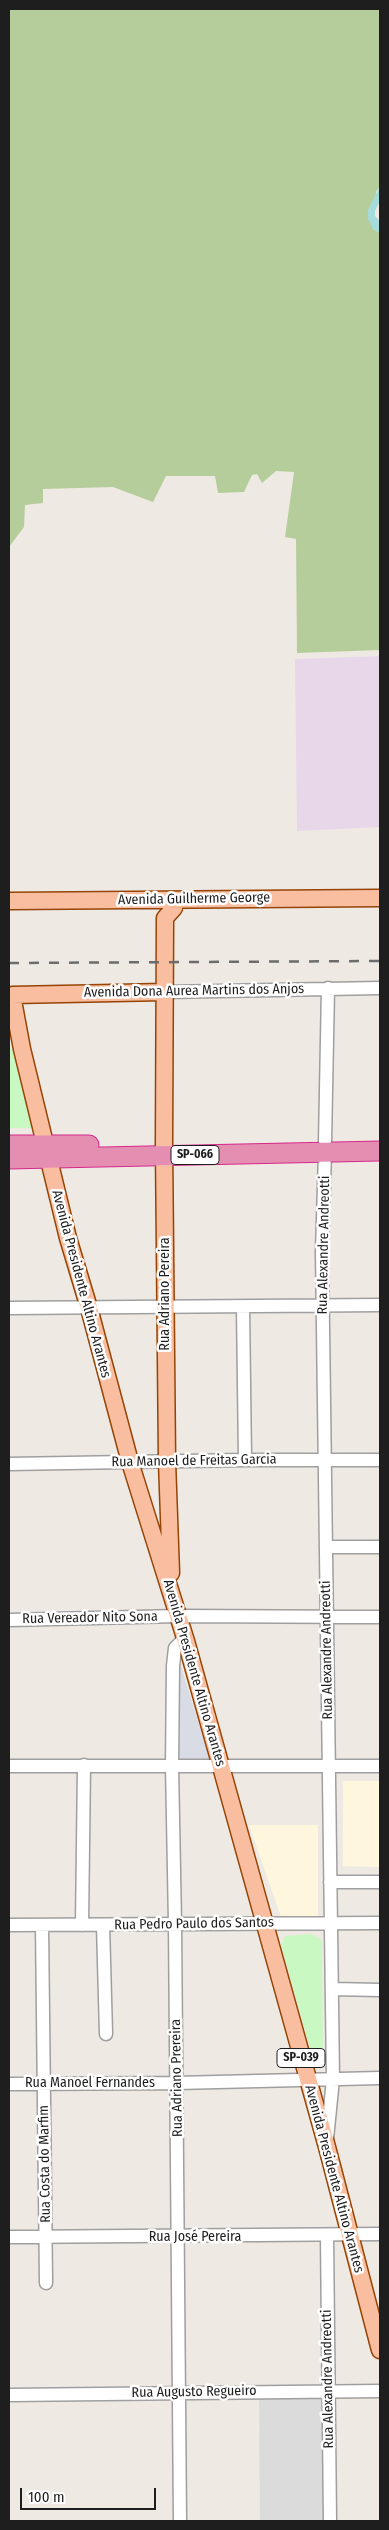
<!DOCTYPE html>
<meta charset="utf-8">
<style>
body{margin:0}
#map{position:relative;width:389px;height:2530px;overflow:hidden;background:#efe9e4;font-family:"Fira Sans Condensed",sans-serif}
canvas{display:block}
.frame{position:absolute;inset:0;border:10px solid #1e1e1e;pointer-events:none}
.scale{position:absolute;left:20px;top:2488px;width:136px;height:22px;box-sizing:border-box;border:2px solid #1e1e1e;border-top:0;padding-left:6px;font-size:15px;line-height:18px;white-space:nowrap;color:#1e1e1e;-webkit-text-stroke:4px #fff;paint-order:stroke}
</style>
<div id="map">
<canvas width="389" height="2530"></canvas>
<div class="frame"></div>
<div class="scale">100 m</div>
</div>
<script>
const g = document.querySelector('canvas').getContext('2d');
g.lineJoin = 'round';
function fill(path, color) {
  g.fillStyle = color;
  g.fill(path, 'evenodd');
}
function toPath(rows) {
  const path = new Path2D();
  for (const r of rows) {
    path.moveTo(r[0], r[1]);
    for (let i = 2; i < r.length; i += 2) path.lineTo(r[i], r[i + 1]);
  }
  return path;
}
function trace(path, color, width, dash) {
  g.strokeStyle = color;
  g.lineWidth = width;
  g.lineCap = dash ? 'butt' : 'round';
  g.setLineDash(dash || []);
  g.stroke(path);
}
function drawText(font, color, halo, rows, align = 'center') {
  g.font = font + ' "Fira Sans Condensed",sans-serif';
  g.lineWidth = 5;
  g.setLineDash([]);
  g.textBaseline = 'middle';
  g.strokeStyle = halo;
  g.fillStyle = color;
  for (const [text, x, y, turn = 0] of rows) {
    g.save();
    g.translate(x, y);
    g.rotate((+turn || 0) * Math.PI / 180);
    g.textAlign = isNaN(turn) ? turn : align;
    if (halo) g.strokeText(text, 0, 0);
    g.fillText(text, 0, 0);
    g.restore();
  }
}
const residential = toPath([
 [326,2394,327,2521,260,2521,259,2396]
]);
const industrial = toPath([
 [380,656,380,827,297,831,295,659]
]);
const education = toPath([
 [343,1781,380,1781,380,1867,343,1866],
 [249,1825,318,1825,318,1917,281,1917]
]);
const forest = toPath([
 [9,9,380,9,380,186,376,192,373,229,380,233,380,650,297,653,296,539,285,537,294,472,276,471,262,483,257,474,252,475,244,492,218,493,215,476,166,476,153,502,113,487,43,489,43,503,25,505,24,527,9,547]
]);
const park = toPath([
 [9,1045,14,1052,32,1128,9,1128],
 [311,1934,322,1940,323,2065,315,2066,281,1945,285,1936]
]);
const plaza = toPath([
 [179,1660,210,1760,179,1759]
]);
const water = toPath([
 [380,186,380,201,375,211,375,216,380,221,380,233,373,229,368,219,368,210]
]);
const minor = toPath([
 [165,992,380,988],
 [325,1142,328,988],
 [325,1152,322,1252,333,2079,327,2139],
 [243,1307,245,1460],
 [9,1308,380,1305],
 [9,1464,245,1460,380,1460],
 [326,1547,380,1547],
 [9,1620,178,1616,380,1617],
 [9,1766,380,1766],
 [330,1882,380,1882],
 [9,1925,380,1923],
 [42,1925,46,2283],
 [82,1925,84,1765],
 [103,1925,106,2034],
 [332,1989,380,1990],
 [9,2084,177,2083,380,2078],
 [327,2236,330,2521],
 [9,2237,380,2234],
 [9,2395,380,2391],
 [180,2521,175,1924,172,1766,173,1666,175,1648,180,1643,186,1641]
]);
const major = toPath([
 [9,901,380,898],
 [165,992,12,995,22,1049,68,1238,89,1308,130,1462,186,1641,327,2147,380,2350],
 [171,1573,167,1461,164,1145,165,918,174,908]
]);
const highway = toPath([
 [9,1145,89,1145],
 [9,1159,380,1151]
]);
const rail = toPath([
 [9,963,380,961]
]);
const shields = [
 [195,1155,48],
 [301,2058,48]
];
const shieldNames = [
 ["SP-066",195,1155],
 ["SP-039",301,2058]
];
const streetNames = [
 ["Avenida Guilherme George",194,899,-1],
 ["Avenida Dona Aurea Martins dos Anjos",194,991,-1],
 ["Rua Alexandre Andreotti",324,1245,-89],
 ["Avenida Presidente Altino Arantes",81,1284,75],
 ["Rua Adriano Pereira",165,1294,-90],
 ["Rua Manoel de Freitas Garcia",194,1461,-1],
 ["Rua Vereador Nito Sona",90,1618,-1],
 ["Rua Alexandre Andreotti",327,1650,-91],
 ["Avenida Presidente Altino Arantes",194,1673,74],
 ["Rua Pedro Paulo dos Santos",194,1924,-1],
 ["Rua Adriano Prereira",177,2078,-91],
 ["Rua Manoel Fernandes",90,2083],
 ["Rua Costa do Marfim",45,2164,-91],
 ["Avenida Presidente Altino Arantes",334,2179,75],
 ["Rua José Pereira",195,2237],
 ["Rua Alexandre Andreotti",328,2379,-91],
 ["Rua Augusto Regueiro",194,2392,-1]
];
fill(residential, '#dcdbdb');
fill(industrial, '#e7d7e8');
fill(education, '#fef7de');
fill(forest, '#b5cd9a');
fill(park, '#caf8c2');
fill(plaza, '#d9dbe5');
fill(water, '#a6dbdb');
trace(minor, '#9f9f9f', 15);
trace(major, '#954404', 19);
trace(highway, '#d6298b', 21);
trace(minor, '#fff', 12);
trace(major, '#f9be9f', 16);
trace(highway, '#e48eb2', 19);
trace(rail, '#6c6c6c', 2.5, [10, 10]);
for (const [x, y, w] of shields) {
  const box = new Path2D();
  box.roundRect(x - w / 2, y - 9.5, w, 19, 4);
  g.fillStyle = '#fff';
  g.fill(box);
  trace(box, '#1e1e1e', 1);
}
drawText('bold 12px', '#1e1e1e', null, shieldNames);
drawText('14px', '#1e1e1e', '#fff', streetNames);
</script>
